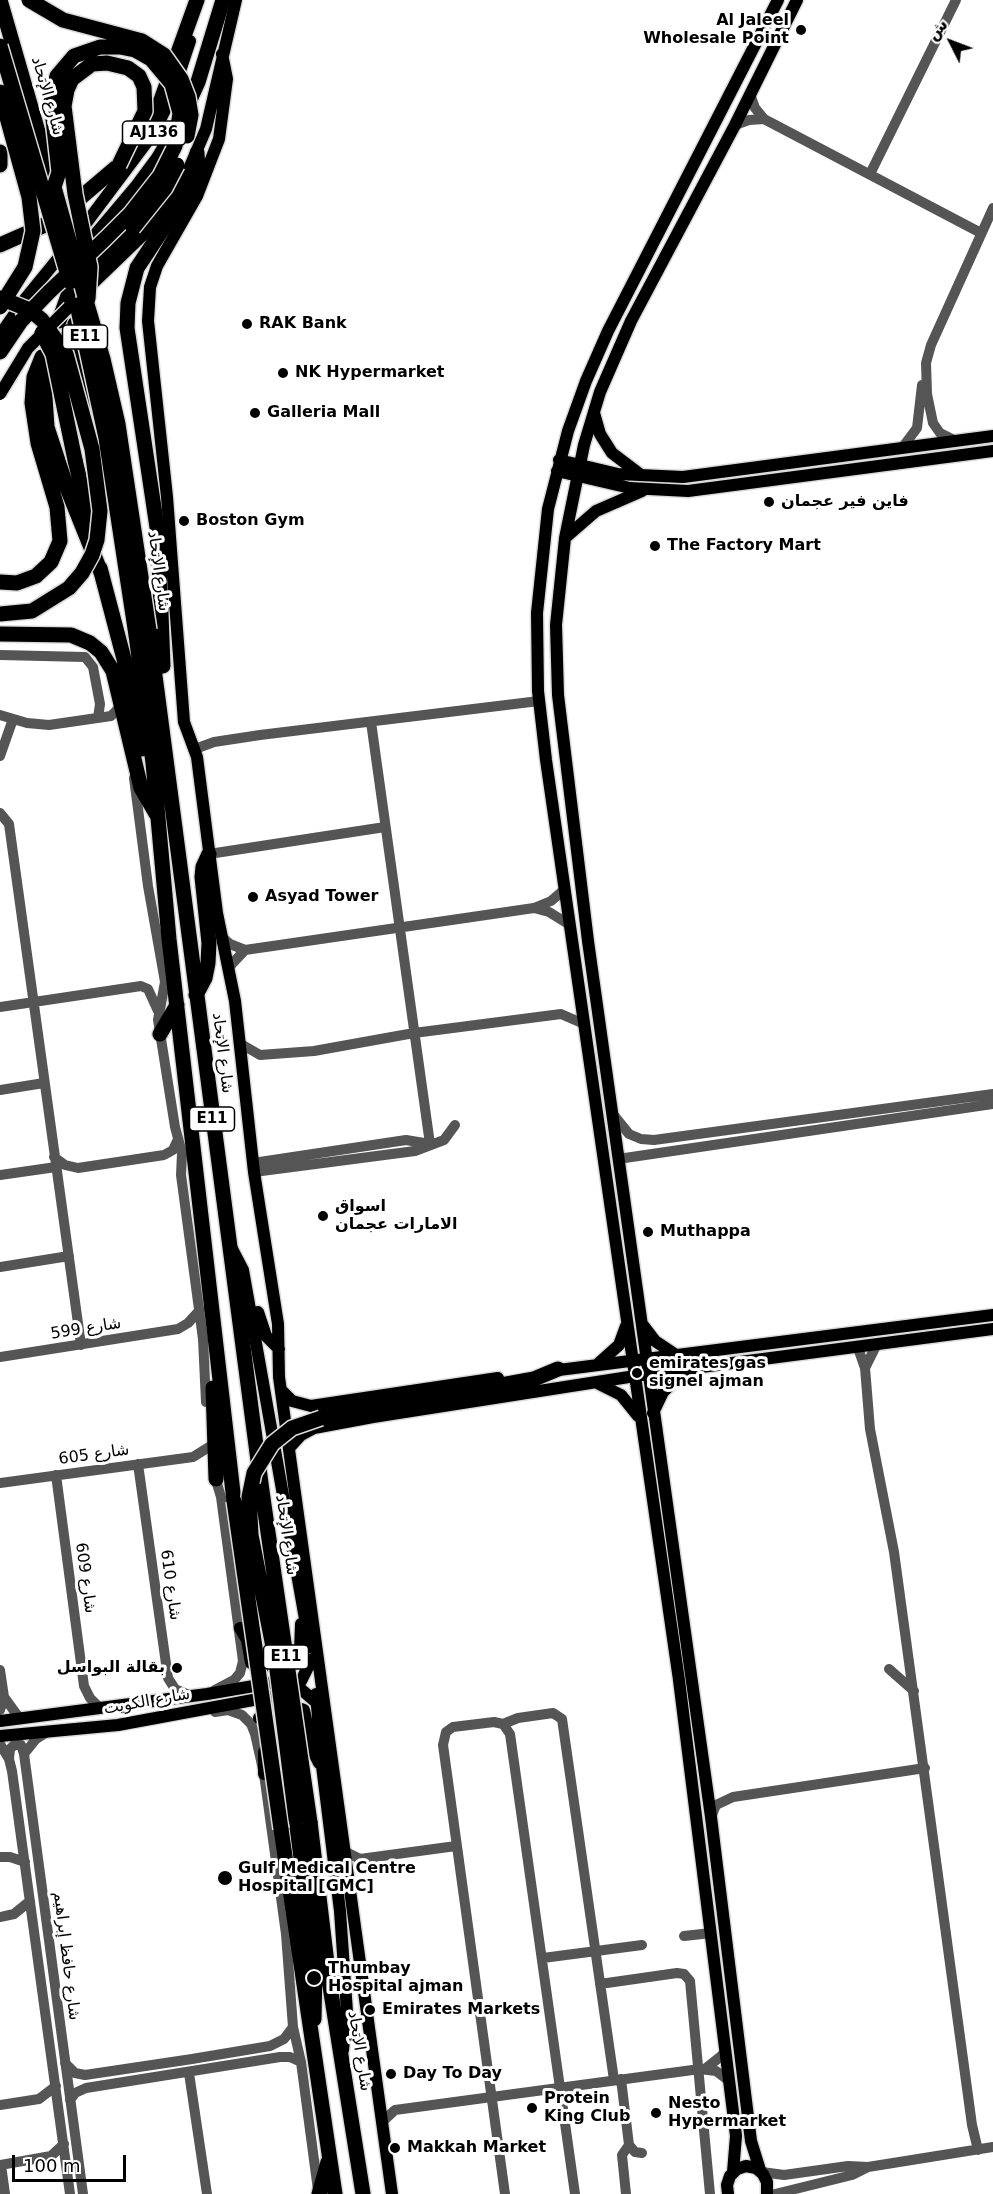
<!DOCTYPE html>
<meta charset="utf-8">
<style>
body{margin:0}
#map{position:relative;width:993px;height:2194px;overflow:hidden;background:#fff;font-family:"DejaVu Sans",Cairo,sans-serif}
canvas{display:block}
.north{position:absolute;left:921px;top:12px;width:60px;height:60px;-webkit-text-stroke:4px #fff;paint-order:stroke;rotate:312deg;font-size:16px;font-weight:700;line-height:24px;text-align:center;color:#000}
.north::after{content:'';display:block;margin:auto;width:21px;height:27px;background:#000;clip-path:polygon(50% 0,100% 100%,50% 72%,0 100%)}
.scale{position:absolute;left:12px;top:2155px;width:114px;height:27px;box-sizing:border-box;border:3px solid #000;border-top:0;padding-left:8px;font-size:18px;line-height:21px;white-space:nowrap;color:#000;-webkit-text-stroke:4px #fff;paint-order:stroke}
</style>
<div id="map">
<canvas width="993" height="2194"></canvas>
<div class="north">ش</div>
<div class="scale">100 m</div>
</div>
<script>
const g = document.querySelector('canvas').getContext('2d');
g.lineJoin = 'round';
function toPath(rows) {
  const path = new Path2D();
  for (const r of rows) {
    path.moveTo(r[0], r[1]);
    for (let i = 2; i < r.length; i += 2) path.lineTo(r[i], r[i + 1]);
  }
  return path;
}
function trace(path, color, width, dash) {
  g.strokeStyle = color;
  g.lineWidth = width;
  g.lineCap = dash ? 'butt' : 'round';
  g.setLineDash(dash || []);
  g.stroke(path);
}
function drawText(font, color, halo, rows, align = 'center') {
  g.font = font + ' "DejaVu Sans",Cairo,sans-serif';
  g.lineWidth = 6;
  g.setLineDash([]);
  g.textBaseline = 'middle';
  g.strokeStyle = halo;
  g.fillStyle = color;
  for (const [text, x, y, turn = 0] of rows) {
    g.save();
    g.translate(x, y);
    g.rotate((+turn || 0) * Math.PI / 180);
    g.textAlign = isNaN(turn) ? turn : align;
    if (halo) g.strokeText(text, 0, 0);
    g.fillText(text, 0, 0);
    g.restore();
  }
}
const minor = toPath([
 [750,94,755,108,764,119,981,233],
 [735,125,749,120,764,119],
 [870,174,956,0],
 [956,441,940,433,933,423,927,394,926,363,931,345,993,208],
 [902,448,917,428,922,385],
 [0,655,85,657,93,667,100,704,98,718],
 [0,715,27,723,49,725,111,716,122,705],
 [371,722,430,1144],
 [195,749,214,742,260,735,539,701],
 [0,756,13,719],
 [134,778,148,886,165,982,158,1020,175,1127,182,1153,181,1175,203,1339,206,1402],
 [0,813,9,824,81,1345],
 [209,854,385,827],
 [534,908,549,912,570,925],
 [222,937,230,944,245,950,534,908,551,901,565,889],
 [230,966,245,950],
 [0,1007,141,986,148,989,158,1011],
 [241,1044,260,1055,314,1051,414,1033,561,1014,584,1024],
 [0,1090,44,1083],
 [612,1113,629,1134,641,1139,654,1140,993,1094],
 [54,1157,65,1165,78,1168,164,1155,173,1150,178,1139],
 [618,1159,993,1104],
 [253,1163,406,1140,430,1144],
 [254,1172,415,1151,444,1140,455,1125],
 [0,1175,56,1167],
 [0,1267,69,1256],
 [858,1348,865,1368,870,1429,894,1552,972,2125,978,2150],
 [0,1357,178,1329,188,1323,200,1310],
 [865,1368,876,1346],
 [138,1464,168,1678,175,1689,192,1696],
 [214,1474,221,1497,243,1661,240,1673,234,1680,215,1690],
 [56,1475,84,1686,90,1698,99,1707],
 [0,1483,193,1457,209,1447],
 [889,1669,914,1691],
 [0,1670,4,1697,0,1710],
 [4,1697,20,1719],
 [215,1712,228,1710,242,1715,251,1724,255,1734,264,1774,286,1934,293,2027,301,2062,318,2190],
 [503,1724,518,1718,553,1713,562,1719,614,2080],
 [47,1732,36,1739,24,1754,83,2194],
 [0,1744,9,1759,12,1771,70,2194],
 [9,1759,10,1749,14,1745,21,1745,24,1754],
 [711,1817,716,1805,733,1797,925,1768],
 [344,1851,360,1859,456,1846],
 [0,1857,10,1857,25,1862],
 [0,1917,14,1914,30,1901],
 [684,1936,711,1933],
 [543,1958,642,1945],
 [600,1984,677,1973,684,1974,690,1981,710,2194],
 [65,2063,75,2073,85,2075,192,2059,270,2046,284,2039,293,2027],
 [705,2069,725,2053],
 [189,2073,207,2194],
 [621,2079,629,2145,635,2152,642,2153],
 [70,2100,75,2093,86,2088,280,2057,290,2057,301,2062],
 [0,2105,39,2099,56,2086],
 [382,2122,395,2110,700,2069,716,2071,728,2080],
 [0,2165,51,2156,64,2144],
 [1,2165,5,2194],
 [762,2172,784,2175,848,2166,868,2167],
 [505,2194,443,1745,446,1732,453,1727,494,1722,503,1724,510,1734,575,2194],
 [626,2194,622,2155,629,2145],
 [775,2194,852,2175,868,2167,993,2147]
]);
const major = toPath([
 [222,54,227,79,219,139,197,196,157,266,150,287,148,321,167,497,184,722,197,757,217,913,235,1001,254,1172,278,1324,279,1377,392,2194],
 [78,234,153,134,171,98,190,41],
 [87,289,142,236,167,207,185,178,206,129,236,0],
 [0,335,25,299,65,250],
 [594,413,600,434,612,453,641,475],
 [559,460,618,474,683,477,993,436],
 [557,471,630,488,688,491,993,451],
 [566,537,596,511,642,491],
 [230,1245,243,1270,310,1647],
 [258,1312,266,1336,279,1349],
 [642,1324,655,1341,676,1355],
 [599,1363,619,1345,626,1326],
 [551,1371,993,1315],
 [597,1383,621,1395,638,1416],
 [281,1390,292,1401,311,1406,498,1378],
 [653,1413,663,1392,686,1370],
 [290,1447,301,1435,314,1428,373,1417,648,1374,993,1329],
 [240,1628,247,1640,251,1663,260,1667,297,1659,300,1652,301,1624],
 [316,1694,322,1766,340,1911,347,2012,343,2050],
 [259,1718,267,1711,298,1708,304,1710,312,1749,319,1763],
 [0,1721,207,1694,277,1682,296,1685,317,1703],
 [0,1736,118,1725,280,1695,301,1681,312,1659],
 [264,1752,264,1774],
 [760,2170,751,2141,711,1817,588,941,558,695,556,625,565,538,584,445,600,392,631,321,735,125,797,0],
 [733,2172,736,2136,679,1680,546,760,538,691,537,613,548,509,568,431,586,381,608,331,778,0],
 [728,2194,727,2185,730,2176,737,2169,746,2166,756,2168,763,2174,767,2182,767,2194]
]);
const highway = toPath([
 [0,0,54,187],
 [0,152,0,165],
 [0,245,43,226,66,210,119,165,136,143,161,100,197,0],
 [85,278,133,228],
 [59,321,84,250,138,186,158,159,180,122,198,82,223,0],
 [75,324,89,419],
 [51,344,44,382,47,427,67,488,102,575],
 [0,352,21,321],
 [75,460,94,539],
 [100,568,124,659,142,749],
 [0,582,17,583,36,576,51,562,60,541,57,507,38,443,32,403,34,377,42,357],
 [149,630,262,1491],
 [0,634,71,635,90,643,101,652,113,671,141,788,158,817],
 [136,635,153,763,169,939,234,1501],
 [163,666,158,534,127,328,128,303,137,268,194,182,198,168,197,153],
 [196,995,205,978,208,963,209,943,202,877,203,867,209,854],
 [160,1034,177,1005],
 [213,1388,216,1479],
 [321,1418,534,1379,558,1369],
 [296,1819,315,1966,314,2019],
 [310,1822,329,1980,363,2194],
 [281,1829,335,2194],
 [319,2194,328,2162]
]);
const majorBridge = toPath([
 [0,394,28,348,69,307]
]);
const highwayBridge = toPath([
 [29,0,63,20,142,41,164,55,181,79,188,97,191,115,187,136],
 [0,46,70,282],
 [0,92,29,197,33,231,25,267,0,307],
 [133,228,165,188,177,165],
 [0,298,30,310,42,320,66,354,92,449,100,511,97,540,92,555,82,573,69,588,32,611,0,614],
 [88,299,90,267,75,194,64,106,67,90,72,79,92,64,107,63,128,68,139,76,144,87,145,111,119,165],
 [77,305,106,438,136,635],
 [21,321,49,292,105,239,131,213,160,176,175,146,180,113,172,84,151,59,135,50,120,47,100,47,74,56,57,76,51,102,59,172,54,187,87,304,103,359,118,424,149,630],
 [42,333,53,354,75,460],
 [262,1491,310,1822],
 [234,1501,281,1829],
 [296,1819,276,1662,251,1535,249,1497,254,1473,272,1444,292,1428,321,1418]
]);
const markers = [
 [801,30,6,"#000"],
 [247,324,6,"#000"],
 [283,373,6,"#000"],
 [255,413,6,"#000"],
 [769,502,6,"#000"],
 [184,521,6,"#000"],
 [655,546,6,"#000"],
 [253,897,6,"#000"],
 [323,1216,6,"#000"],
 [648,1232,6,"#000"],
 [637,1373,6,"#000"],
 [177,1668,6,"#000"],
 [225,1878,8,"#000"],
 [314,1978,8,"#000"],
 [370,2010,6,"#000"],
 [391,2074,6,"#000"],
 [532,2108,6,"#000"],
 [656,2113,6,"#000"],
 [395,2148,6,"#000"]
];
const shields = [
 [154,133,63],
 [85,337,45],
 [212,1119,45],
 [286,1657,45]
];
const shieldNames = [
 ["AJ136",154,133],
 ["E11",85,337],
 ["E11",212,1119],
 ["E11",286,1657]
];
const poiNames = [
 ["Al Jaleel",789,21,"right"],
 ["Wholesale Point",789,39,"right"],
 ["RAK Bank",259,324],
 ["NK Hypermarket",295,373],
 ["Galleria Mall",267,413],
 ["فاين فير عجمان",781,502],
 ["Boston Gym",196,521],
 ["The Factory Mart",667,546],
 ["Asyad Tower",265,897],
 ["اسواق",335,1207],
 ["الامارات عجمان",335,1225],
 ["Muthappa",660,1232],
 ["emirates gas",649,1364],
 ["signel ajman",649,1382],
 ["بقالة البواسل",165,1668,"right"],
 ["Gulf Medical Centre",238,1869],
 ["Hospital [GMC]",238,1887],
 ["Thumbay",328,1969],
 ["Hospital ajman",328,1987],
 ["Emirates Markets",382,2010],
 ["Day To Day",403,2074],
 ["Protein",544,2099],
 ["King Club",544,2117],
 ["Nesto",668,2104],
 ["Hypermarket",668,2122],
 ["Makkah Market",407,2148]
];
const streetNames = [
 ["شارع الإتحاد",47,96,74],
 ["شارع الإتحاد",158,571,82],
 ["شارع الإتحاد",222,1053,83],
 ["شارع 599",86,1329,-9],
 ["شارع 605",94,1455,-8],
 ["شارع الإتحاد",286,1535,82],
 ["شارع 609",85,1578,82],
 ["شارع 610",170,1585,82],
 ["شارع الكويت",147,1702,-10],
 ["شارع حافظ إبراهيم",66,1956,83],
 ["شارع الإتحاد",359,2051,81]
];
trace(major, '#dbdbdb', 15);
trace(highway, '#dbdbdb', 18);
trace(minor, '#555', 10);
trace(major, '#000', 12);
trace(highway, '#000', 15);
trace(majorBridge, '#dbdbdb', 15, []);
trace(highwayBridge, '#dbdbdb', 18, []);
trace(majorBridge, '#000', 12);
trace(highwayBridge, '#000', 15);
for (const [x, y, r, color] of markers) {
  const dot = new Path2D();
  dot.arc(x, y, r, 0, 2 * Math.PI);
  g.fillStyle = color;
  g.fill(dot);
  trace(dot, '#fff', 2);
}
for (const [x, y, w] of shields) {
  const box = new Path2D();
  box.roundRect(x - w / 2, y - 12, w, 24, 4.5);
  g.fillStyle = '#fff';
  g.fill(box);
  trace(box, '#000', 1.5);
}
drawText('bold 15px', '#000', null, shieldNames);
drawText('bold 16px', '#000', '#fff', poiNames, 'left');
drawText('16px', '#000', '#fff', streetNames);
</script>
